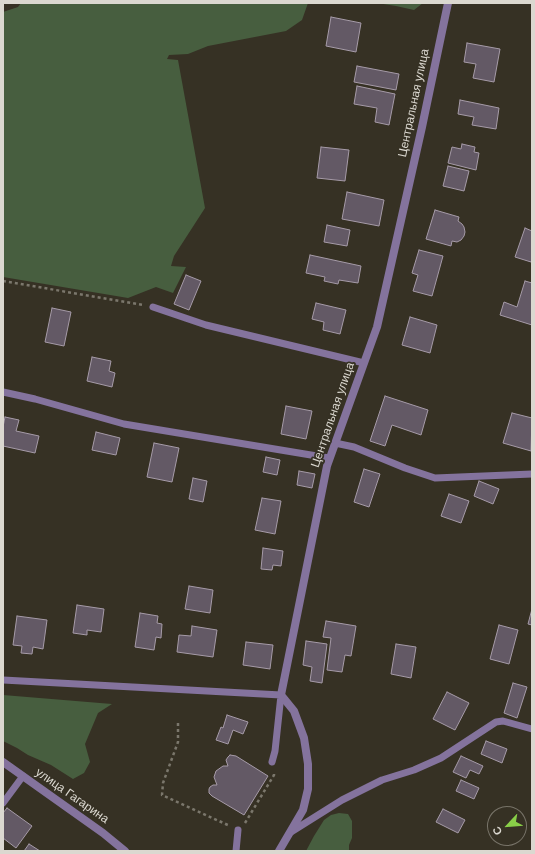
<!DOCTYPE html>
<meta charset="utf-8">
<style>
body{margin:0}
#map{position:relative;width:535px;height:854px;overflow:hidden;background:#363124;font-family:Arial,sans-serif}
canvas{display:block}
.frame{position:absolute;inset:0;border:4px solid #dbd8d0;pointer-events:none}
.north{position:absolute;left:487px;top:806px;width:40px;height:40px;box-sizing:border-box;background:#363124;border:1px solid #787469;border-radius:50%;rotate:244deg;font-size:11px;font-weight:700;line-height:16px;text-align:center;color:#dbd8d0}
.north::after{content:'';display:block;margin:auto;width:14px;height:18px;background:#89cf48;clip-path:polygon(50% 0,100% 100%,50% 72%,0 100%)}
</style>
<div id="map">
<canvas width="535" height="854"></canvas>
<div class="frame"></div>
<div class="north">С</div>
</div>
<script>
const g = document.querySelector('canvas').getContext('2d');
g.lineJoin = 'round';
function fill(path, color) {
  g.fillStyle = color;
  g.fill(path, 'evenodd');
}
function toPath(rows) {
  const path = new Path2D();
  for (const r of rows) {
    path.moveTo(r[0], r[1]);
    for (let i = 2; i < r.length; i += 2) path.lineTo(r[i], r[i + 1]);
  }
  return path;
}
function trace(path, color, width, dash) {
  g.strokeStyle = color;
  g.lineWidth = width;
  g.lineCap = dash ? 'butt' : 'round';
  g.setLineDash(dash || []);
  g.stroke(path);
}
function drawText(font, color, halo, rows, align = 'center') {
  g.font = font + ' Arial,sans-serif';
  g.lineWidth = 3.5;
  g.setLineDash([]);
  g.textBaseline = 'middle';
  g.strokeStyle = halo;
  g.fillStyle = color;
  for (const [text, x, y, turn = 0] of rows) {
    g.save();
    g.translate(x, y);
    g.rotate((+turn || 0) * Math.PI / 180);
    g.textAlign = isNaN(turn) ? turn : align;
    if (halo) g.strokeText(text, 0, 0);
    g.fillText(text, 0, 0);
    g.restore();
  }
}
const green = toPath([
 [21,3,308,3,302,20,286,31,208,46,188,54,169,55,167,59,178,60,205,208,174,256,171,266,186,267,173,293,156,287,128,298,3,277,3,12,18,7],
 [377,3,423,3,414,10,396,6],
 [3,695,112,704,98,713,85,744,90,762,84,773,73,779,51,765,28,755,17,748,3,741],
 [339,813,348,814,352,821,352,838,349,845,349,851,306,851,314,836,324,820,331,815]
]);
const building = toPath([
 [331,17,361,23,356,52,326,46,331,17],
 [467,43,500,49,494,82,473,78,476,64,464,62,467,43],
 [357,66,399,74,396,90,354,82,357,66],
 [357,86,395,94,389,125,375,122,377,108,354,104,357,86],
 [460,100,499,108,496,129,472,125,474,117,458,114,460,100],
 [462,144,475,147,474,152,479,153,476,170,448,163,452,147,461,149,462,144],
 [321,147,349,150,345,181,317,178,321,147],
 [448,166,469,171,464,191,443,186,448,166],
 [347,192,384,200,379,226,342,219,347,192],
 [435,210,459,217,458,221,462,224,464,227,465,232,464,236,461,240,457,242,452,241,451,246,426,239,435,210],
 [327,225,350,230,347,246,324,242,327,225],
 [525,228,532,231,532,259,531,262,515,257,525,228],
 [419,250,443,256,432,296,413,291,418,275,412,273,419,250],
 [310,255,361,266,358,283,339,280,338,284,324,281,325,277,306,273,310,255],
 [186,275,201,281,189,310,174,304,186,275],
 [525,281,532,283,532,325,500,315,504,302,517,307,525,281],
 [316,303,346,310,340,334,323,330,324,322,312,319,316,303],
 [52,308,71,312,64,346,45,342,52,308],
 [410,317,437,325,430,353,402,345,410,317],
 [92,357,111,361,109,371,115,373,112,387,87,381,92,357],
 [385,396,428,410,421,435,392,425,385,446,370,441,385,396],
 [286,406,312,411,306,439,281,434,286,406],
 [512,413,532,418,531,451,503,443,512,413],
 [5,417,19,420,16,431,39,436,35,453,3,446,3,427,5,417],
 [96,432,120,438,116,455,92,450,96,432],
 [154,443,179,448,172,482,147,477,154,443],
 [266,457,280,460,277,475,263,472,266,457],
 [364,469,380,474,369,507,354,502,364,469],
 [299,471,315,474,312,488,297,485,299,471],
 [193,478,207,481,203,502,189,499,193,478],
 [479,481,499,489,493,504,474,496,479,481],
 [449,494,469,501,461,523,441,516,449,494],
 [262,498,281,501,275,534,255,530,262,498],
 [263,548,283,551,281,566,273,565,272,570,261,569,263,548],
 [189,586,213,590,210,613,185,609,189,586],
 [77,605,104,609,101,632,87,630,87,635,73,633,77,605],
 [532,609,532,625,528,624,532,609],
 [140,613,158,616,157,623,162,624,161,638,156,637,154,650,135,647,140,613],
 [17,616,47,620,43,649,33,647,32,654,21,653,22,646,13,645,17,616],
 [326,621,356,626,351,656,345,655,342,672,327,670,331,638,323,637,326,621],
 [499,625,518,630,509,664,490,659,499,625],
 [192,626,217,630,213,657,177,652,179,635,191,636,192,626],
 [306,641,327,644,322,683,310,681,312,667,303,665,306,641],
 [246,642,273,645,270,669,243,665,246,642],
 [396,644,416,647,411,678,391,674,396,644],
 [513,683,527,687,517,718,504,713,513,683],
 [447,692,469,703,455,730,433,719,447,692],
 [227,715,248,722,243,734,233,730,228,744,216,740,221,727,223,728,227,715],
 [486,741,507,749,502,763,481,754,486,741],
 [230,755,236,756,268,776,244,815,212,796,209,793,209,789,210,787,213,785,217,785,214,777,216,771,223,766,228,766,226,760,228,757,230,755],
 [461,756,483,766,479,774,470,770,466,778,453,772,461,756],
 [461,780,479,788,474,799,456,791,461,780],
 [7,808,32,826,16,848,3,838,3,813,7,808],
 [443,809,465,820,458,833,436,822,443,809],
 [29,844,40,851,24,851,29,844]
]);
const path = toPath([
 [3,281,143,305],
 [178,723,178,742,163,783,162,795,230,826],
 [245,823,274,775,274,772]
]);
const lane = toPath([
 [153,307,206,325,364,363],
 [3,392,35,399,124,424,329,458],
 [335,443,354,447,405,468,435,478,532,474],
 [3,680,281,695,275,751,272,762],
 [3,803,23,776],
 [291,832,342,800,382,780,414,770,441,758,496,722,503,721,532,729],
 [236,851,238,830]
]);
const street = toPath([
 [3,762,103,833,125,851],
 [279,851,303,810,308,789,308,764,304,738,294,711,281,695,327,466,377,327,422,127,448,3]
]);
const streetNames = [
 ["Центральная улица",414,103,-78],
 ["Центральная улица",333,415,-71],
 ["улица Гагарина",72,796,35]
];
fill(green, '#475e3f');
fill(building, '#635965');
trace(building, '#a69ba8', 1);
trace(path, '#7b776c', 2.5, [3, 3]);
trace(lane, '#84739d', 7);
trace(street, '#84739d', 8);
drawText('12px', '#dbd8d0', '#363124', streetNames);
</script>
